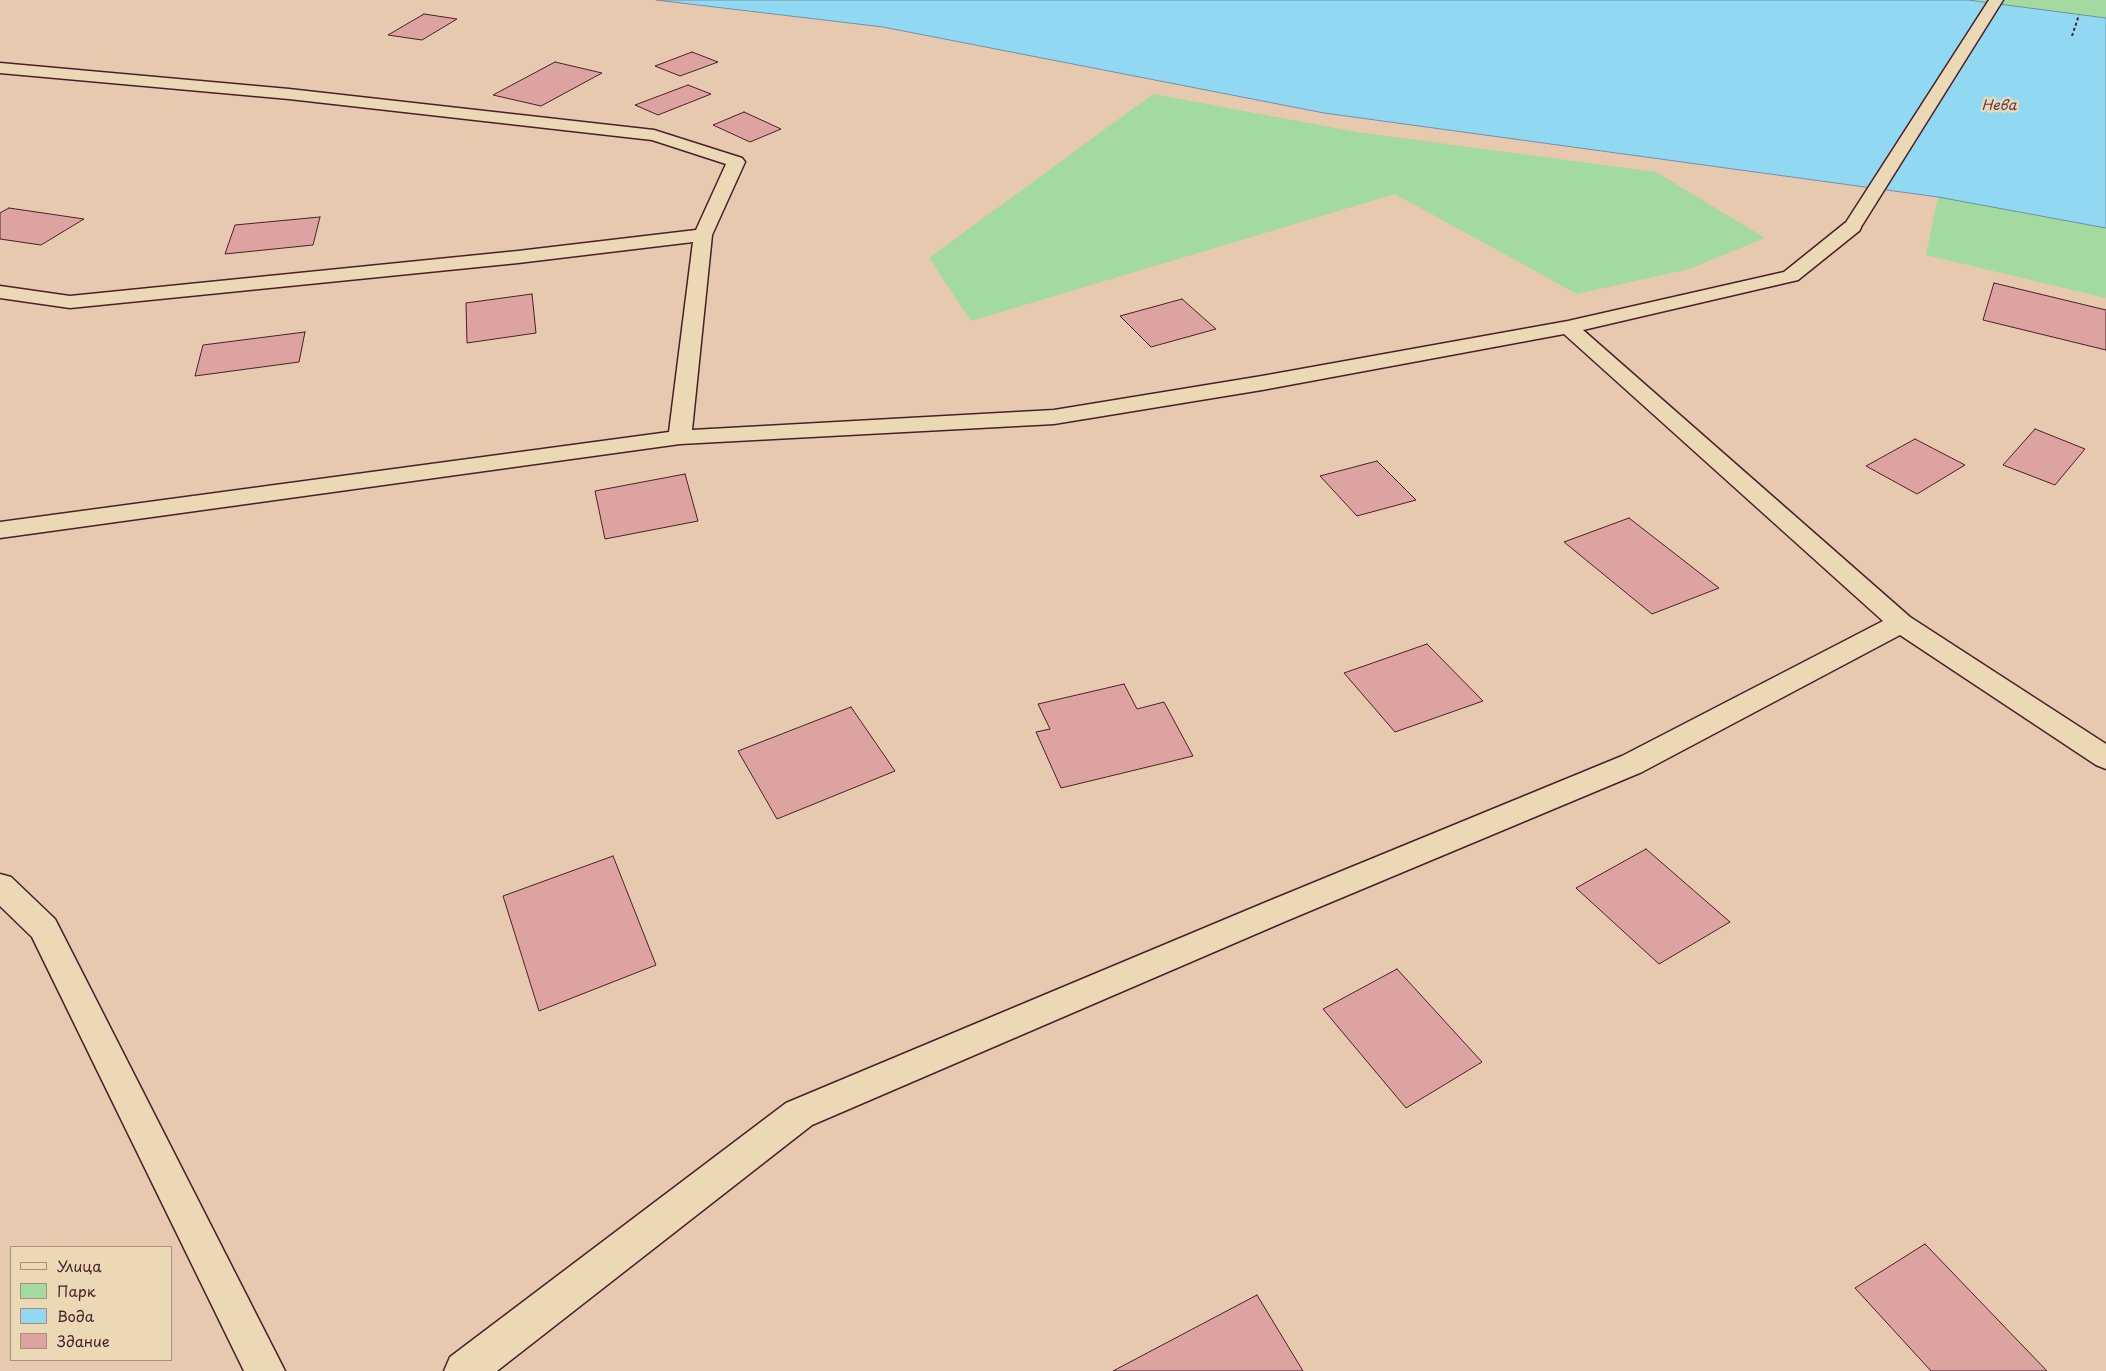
<!DOCTYPE html>
<meta charset="utf-8">
<style>
body{margin:0}
#map{position:relative;width:2106px;height:1371px;overflow:hidden;background:#e7c9b0;font-family:"Playpen Sans",sans-serif}
canvas{display:block}
.legend{position:absolute;left:10px;top:1246px;width:162px;height:115px;box-sizing:border-box;background:#ebd9b6;border:1px solid #ab8f7e;margin:0;padding:6px 9px;list-style:none;font-size:15px;color:#4a1f2b}
.legend li{display:flex;align-items:center;gap:10px;height:25px}
.legend b{width:25px;border:1px solid #ab8f7e}
</style>
<div id="map">
<canvas width="2106" height="1371"></canvas>
<ul class="legend">
<li><b style="height:6px;background:#ebd9b6"></b>Улица</li>
<li><b style="height:14px;background:#a2da9f"></b>Парк</li>
<li><b style="height:14px;background:#91d9f3"></b>Вода</li>
<li><b style="height:14px;background:#dda3a1"></b>Здание</li>
</ul>
</div>
<script>
const g = document.querySelector('canvas').getContext('2d');
g.lineJoin = 'round';
function fill(path, color) {
  g.fillStyle = color;
  g.fill(path, 'evenodd');
}
function toPath(rows) {
  const path = new Path2D();
  for (const r of rows) {
    path.moveTo(r[0], r[1]);
    for (let i = 2; i < r.length; i += 2) path.lineTo(r[i], r[i + 1]);
  }
  return path;
}
function trace(path, color, width, dash) {
  g.strokeStyle = color;
  g.lineWidth = width;
  g.lineCap = dash ? 'butt' : 'round';
  g.setLineDash(dash || []);
  g.stroke(path);
}
function drawText(font, color, halo, rows, align = 'center') {
  g.font = font + ' "Playpen Sans",sans-serif';
  g.lineWidth = 5;
  g.setLineDash([]);
  g.textBaseline = 'middle';
  g.strokeStyle = halo;
  g.fillStyle = color;
  for (const [text, x, y, turn = 0] of rows) {
    g.save();
    g.translate(x, y);
    g.rotate((+turn || 0) * Math.PI / 180);
    g.textAlign = isNaN(turn) ? turn : align;
    if (halo) g.strokeText(text, 0, 0);
    g.fillText(text, 0, 0);
    g.restore();
  }
}
const green = toPath([
 [1968,0,2106,0,2106,18,2068,14],
 [1153,94,1357,132,1656,172,1765,238,1689,269,1577,294,1395,194,971,321,929,258],
 [1938,197,2106,228,2106,298,1926,255]
]);
const water = toPath([
 [656,0,1968,0,2106,18,2106,228,1938,197,1324,113,883,27,656,0]
]);
const building = toPath([
 [424,14,457,19,422,40,388,35,424,14],
 [692,52,718,62,680,76,655,66,692,52],
 [555,62,602,73,541,106,493,95,555,62],
 [688,85,711,94,658,115,635,105,688,85],
 [744,112,781,129,750,142,713,125,744,112],
 [9,208,84,219,41,245,0,239,0,213,9,208],
 [320,217,313,245,225,254,235,225,320,217],
 [1994,283,2106,310,2106,350,1983,320,1994,283],
 [532,294,536,333,467,343,466,303,532,294],
 [1182,299,1216,329,1151,347,1120,316,1182,299],
 [305,332,299,362,195,376,203,345,305,332],
 [2035,429,2085,449,2055,485,2003,465,2035,429],
 [1915,439,1965,465,1917,494,1866,466,1915,439],
 [1377,461,1416,500,1357,516,1320,476,1377,461],
 [685,474,698,521,605,539,595,491,685,474],
 [1629,518,1719,588,1652,614,1564,542,1629,518],
 [1427,644,1483,701,1395,732,1344,673,1427,644],
 [1124,684,1137,709,1164,702,1193,756,1061,788,1036,732,1050,729,1038,704,1124,684],
 [851,707,895,771,777,819,738,751,851,707],
 [1646,849,1730,922,1659,964,1576,888,1646,849],
 [613,856,656,965,539,1011,503,896,613,856],
 [1397,969,1482,1062,1406,1108,1323,1009,1397,969],
 [1925,1244,2047,1371,1931,1371,1855,1288,1925,1244],
 [1257,1295,1303,1371,1113,1371,1257,1295]
]);
const path = toPath([
 [2072,36,2079,15]
]);
const service = toPath([
 [1989,0,2003,0,1861,227,1859,231,1852,233,1845,231,1843,227,1989,0]
]);
const minor = toPath([
 [0,63,289,89,654,130,742,158,745,162,712,235,692,430,1054,410,1262,376,1568,321,1784,272,1845,223,1852,221,1859,223,1861,227,1859,231,1798,280,1583,330,1910,617,2106,744,2106,769,2096,765,1900,635,1642,772,1286,921,812,1125,497,1371,444,1371,450,1357,786,1103,1264,903,1622,756,1883,621,1564,334,1262,390,1054,424,680,444,0,538,0,522,669,432,693,242,518,263,70,308,0,298,0,286,70,296,518,251,696,230,726,164,652,140,289,99,0,73,0,63],
 [0,874,11,877,55,919,285,1371,244,1371,32,937,0,906,0,874]
]);
const farWaternames = [
 ["Нева",1999,106]
];
fill(green, '#a2da9f');
fill(water, '#91d9f3');
trace(water, '#758fa3', 1);
fill(building, '#dda3a1');
trace(building, '#4a1f2b', 1);
trace(service, '#4a1f2b', 3);
trace(minor, '#4a1f2b', 3);
trace(path, '#4a1f2b', 2, [3, 2.5]);
fill(service, '#ebd9b6');
fill(minor, '#ebd9b6');
drawText('italic 14px', '#553b49', '#ebd9b6', farWaternames);
</script>
